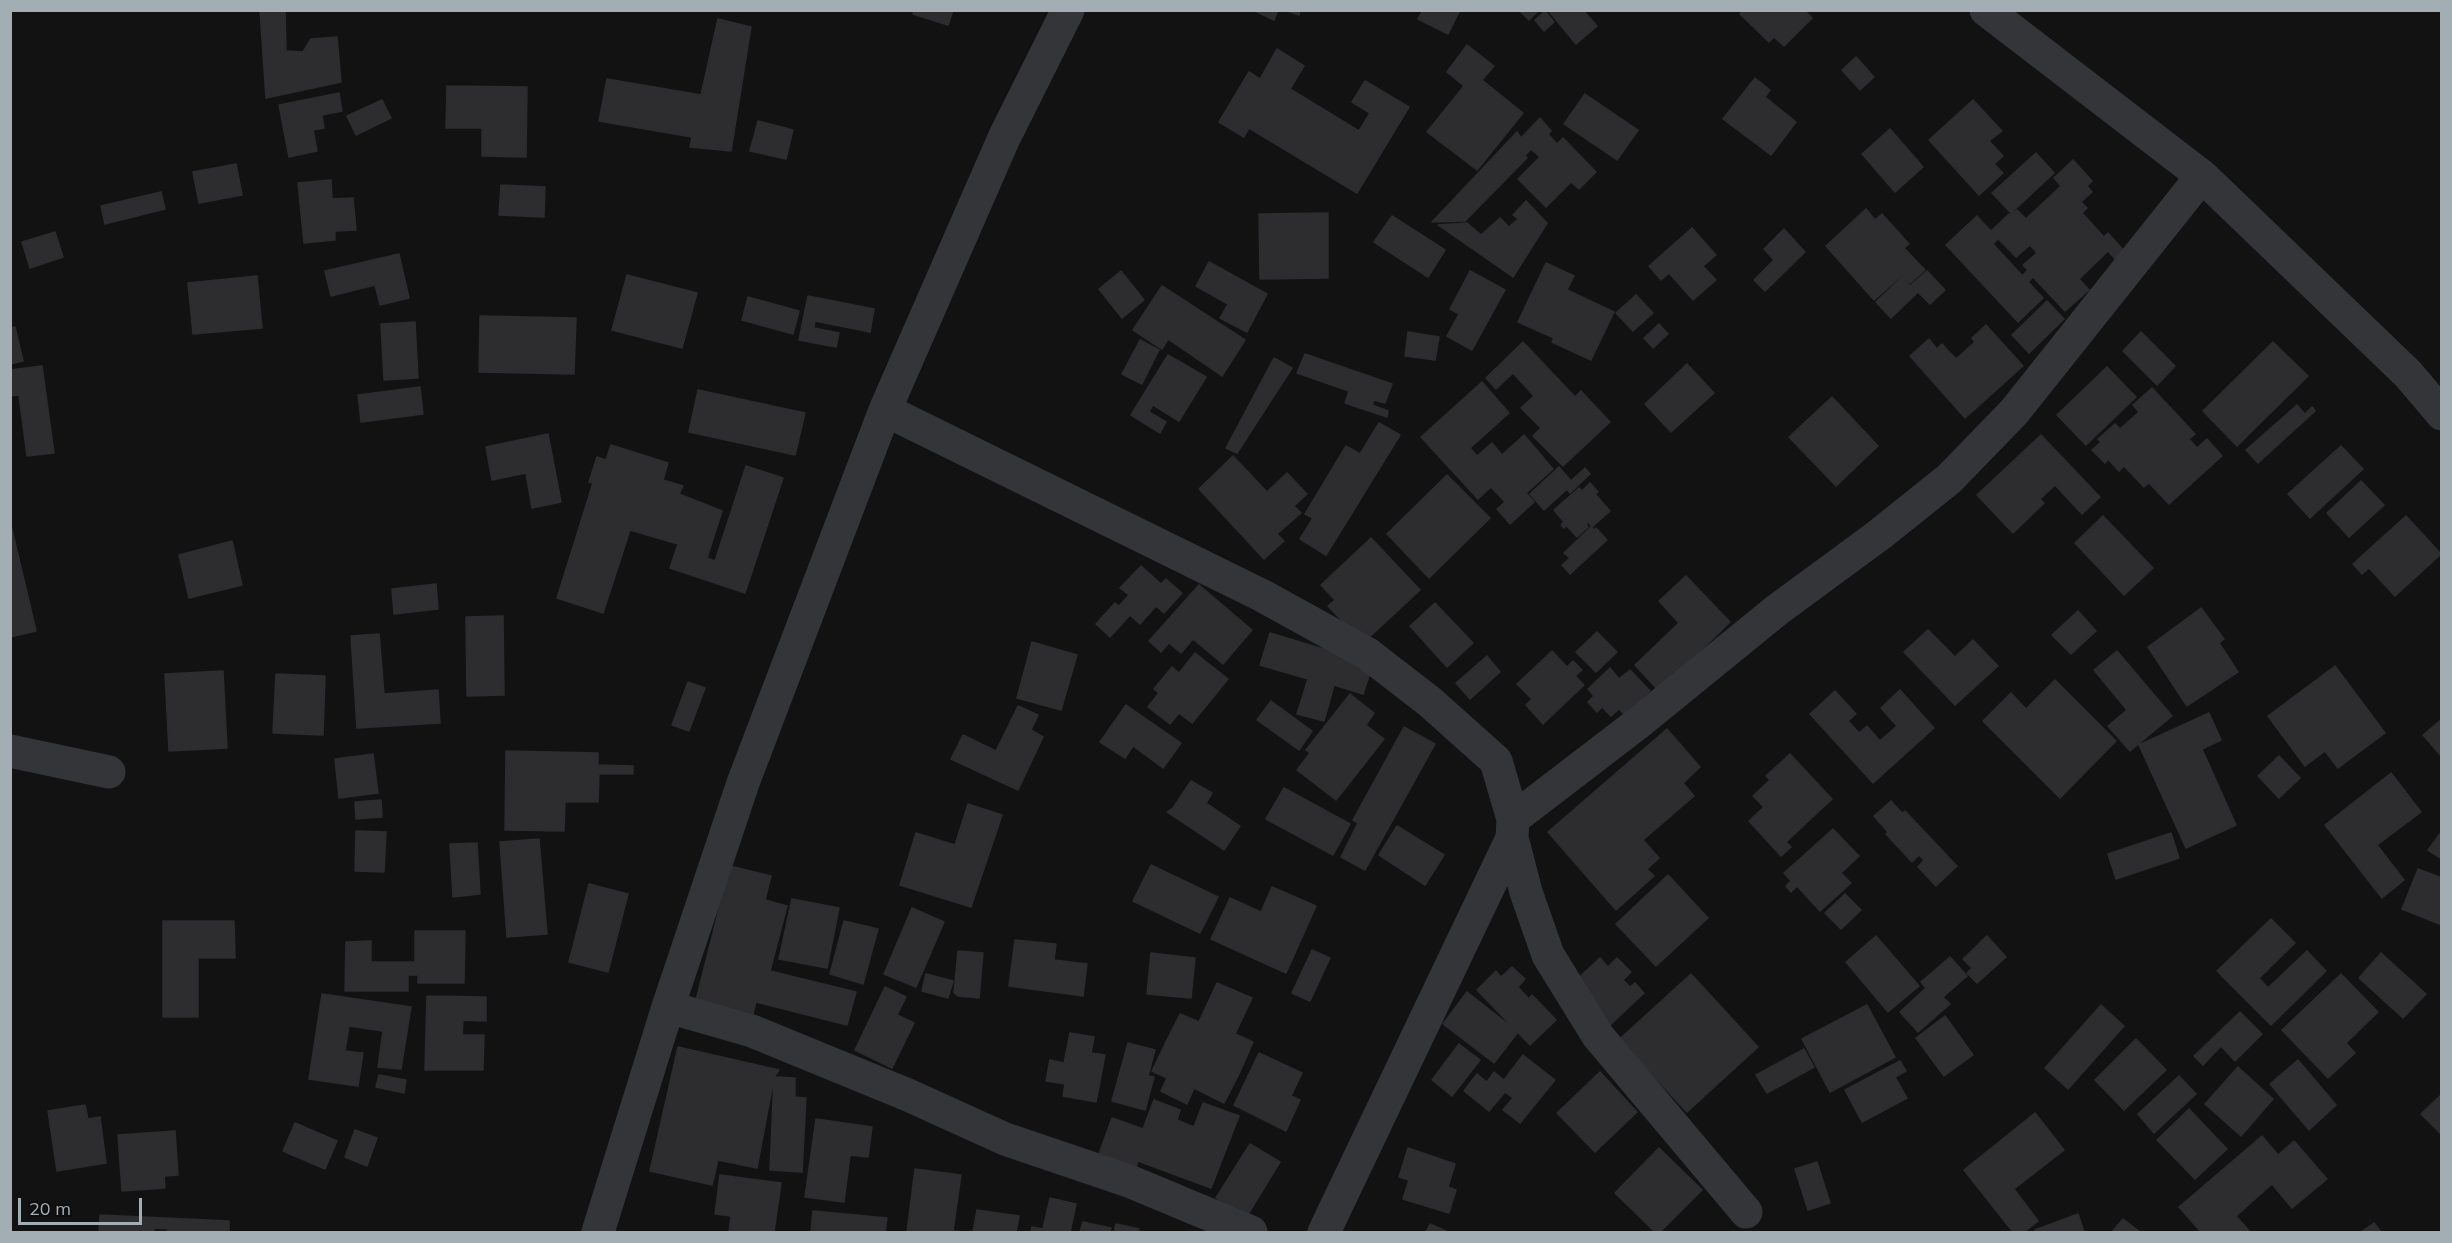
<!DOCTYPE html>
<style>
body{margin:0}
#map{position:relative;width:2452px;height:1243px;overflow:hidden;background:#121213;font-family:Mulish,sans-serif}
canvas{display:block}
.frame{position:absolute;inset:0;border:12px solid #a3adb4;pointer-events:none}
.scale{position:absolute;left:18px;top:1198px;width:124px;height:27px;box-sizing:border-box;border:3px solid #a3adb4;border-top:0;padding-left:8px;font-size:18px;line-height:21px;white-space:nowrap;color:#a3adb4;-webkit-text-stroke:4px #0d0d0e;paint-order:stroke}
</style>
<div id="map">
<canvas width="2452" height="1243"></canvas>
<div class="frame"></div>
<div class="scale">20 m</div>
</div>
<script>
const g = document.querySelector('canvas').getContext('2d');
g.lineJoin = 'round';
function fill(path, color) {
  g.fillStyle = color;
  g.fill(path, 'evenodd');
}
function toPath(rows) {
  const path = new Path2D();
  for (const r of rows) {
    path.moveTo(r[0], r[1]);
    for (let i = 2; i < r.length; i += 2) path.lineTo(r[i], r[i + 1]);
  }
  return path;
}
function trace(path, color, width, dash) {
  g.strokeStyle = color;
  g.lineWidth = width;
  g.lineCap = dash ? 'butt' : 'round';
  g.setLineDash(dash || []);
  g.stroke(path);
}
const building = toPath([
 [260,10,285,10,286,51,303,52,311,39,337,37,341,82,266,98,260,10],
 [914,10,953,10,948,25,913,14,914,10],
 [1253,10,1278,10,1274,20,1253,10],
 [1285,10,1300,10,1299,15,1285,10],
 [1423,10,1460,10,1448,34,1418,19,1423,10],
 [1519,10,1539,10,1529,20,1519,10],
 [1548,10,1583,10,1597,26,1576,44,1548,10],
 [1743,10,1804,10,1812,18,1784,46,1774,37,1769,42,1740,14,1743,10],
 [1545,11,1554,22,1544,31,1535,20,1545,11],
 [718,19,751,27,731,151,690,147,692,137,599,121,607,79,701,95,718,19],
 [1467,45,1494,66,1482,80,1523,113,1477,170,1427,132,1464,86,1447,72,1467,45],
 [1277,49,1304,66,1290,89,1359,131,1370,113,1352,102,1365,81,1409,107,1357,193,1249,128,1244,137,1219,122,1249,72,1260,79,1277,49],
 [1856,57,1874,77,1860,90,1842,70,1856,57],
 [1755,78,1770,90,1765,97,1796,122,1771,155,1723,119,1755,78],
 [447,86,527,87,526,157,482,156,482,128,446,128,447,86],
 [339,93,342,111,322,115,324,128,313,130,317,151,289,157,279,105,339,93],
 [1585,94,1638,130,1617,160,1564,124,1585,94],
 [382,100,391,118,356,135,347,116,382,100],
 [1973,100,2002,131,1989,141,2003,156,1994,164,2003,173,1979,195,1929,140,1973,100],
 [1540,118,1551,131,1525,155,1527,158,1465,221,1432,222,1517,132,1521,138,1540,118],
 [758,121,793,130,786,159,750,151,758,121],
 [1890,129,1923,167,1895,192,1862,154,1890,129],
 [1548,134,1557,144,1563,138,1596,172,1579,189,1571,182,1546,207,1518,179,1540,157,1532,150,1548,134],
 [2036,153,2054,173,2011,213,1992,193,2036,153],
 [2073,160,2092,181,2087,186,2092,192,2081,202,2087,208,2082,213,2104,237,2108,233,2125,252,2116,260,2108,251,2079,279,2089,290,2065,311,2033,277,2029,281,2023,275,2028,270,2023,265,2037,253,2030,245,2016,257,1991,231,2009,214,2010,215,2017,210,2026,219,2061,186,2054,178,2073,160],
 [236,164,242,195,199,203,193,172,236,164],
 [331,180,332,199,353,198,356,230,335,231,335,240,304,243,298,183,331,180],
 [501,185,545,187,544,217,499,215,501,185],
 [161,192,165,209,105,224,101,206,161,192],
 [1526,201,1547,223,1513,277,1438,225,1467,223,1481,235,1500,218,1509,227,1518,219,1513,215,1526,201],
 [1866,209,1875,220,1882,214,1909,244,1904,248,1925,270,1910,283,1902,275,1874,300,1826,246,1866,209],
 [1328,213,1328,278,1260,279,1259,214,1328,213],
 [1392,216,1445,250,1428,277,1374,242,1392,216],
 [1977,216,1998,239,1993,244,2043,298,2018,322,1946,245,1977,216],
 [1692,228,1716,255,1703,266,1716,280,1693,300,1669,273,1661,280,1649,266,1692,228],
 [1784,229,1805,252,1765,291,1754,280,1774,260,1764,249,1784,229],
 [55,232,63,257,30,268,22,242,55,232],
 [399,254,409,298,380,305,375,285,331,296,325,271,399,254],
 [1209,262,1267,294,1247,332,1220,318,1228,304,1196,286,1209,262],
 [1546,263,1574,276,1567,290,1614,312,1591,360,1552,342,1554,338,1518,322,1546,263],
 [1121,271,1144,300,1122,318,1099,289,1121,271],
 [1470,271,1505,290,1472,350,1447,336,1459,314,1450,309,1470,271],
 [1927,271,1945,290,1930,304,1911,285,1927,271],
 [627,275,697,293,682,348,612,330,627,275],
 [257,276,262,328,193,334,188,283,257,276],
 [1902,277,1917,293,1891,318,1876,302,1902,277],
 [1162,286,1245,340,1222,376,1168,339,1162,349,1133,330,1162,286],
 [1636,295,1653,313,1633,331,1616,313,1636,295],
 [808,296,874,309,870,332,815,321,814,328,839,333,836,347,799,340,808,296],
 [748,297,799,311,793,334,742,320,748,297],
 [2047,301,2064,319,2029,353,2012,335,2047,301],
 [480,316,576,318,574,374,479,372,480,316],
 [415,322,418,378,384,380,381,324,415,322],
 [1659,324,1668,334,1653,348,1644,338,1659,324],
 [1986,325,2023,366,1965,418,1910,356,1929,339,1937,349,1942,344,1956,359,1975,342,1972,338,1986,325],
 [15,327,23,361,10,364,10,328,15,327],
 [1408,332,1439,337,1435,360,1405,356,1408,332],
 [2141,332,2175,366,2157,385,2123,351,2141,332],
 [1140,340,1159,350,1142,384,1122,374,1140,340],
 [1523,342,1575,397,1581,391,1610,422,1563,466,1533,436,1541,428,1521,408,1534,396,1513,373,1496,389,1486,378,1523,342],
 [2273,342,2308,376,2237,446,2203,411,2273,342],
 [1305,354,1392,384,1385,403,1374,400,1372,405,1388,411,1387,417,1345,403,1349,391,1297,373,1305,354],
 [1168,355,1206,377,1179,421,1153,405,1149,412,1166,422,1160,433,1131,415,1168,355],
 [1274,358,1292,368,1237,453,1226,448,1274,358],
 [1687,364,1714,393,1671,432,1645,404,1687,364],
 [42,366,54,453,27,456,19,395,10,396,10,370,42,366],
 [2107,367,2136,397,2086,445,2057,415,2107,367],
 [1482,382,1509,413,1470,448,1477,456,1492,443,1502,455,1524,435,1553,469,1526,493,1534,502,1510,524,1497,509,1505,502,1491,487,1478,499,1421,437,1482,382],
 [420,387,423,414,361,422,358,395,420,387],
 [2152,388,2195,434,2189,439,2197,448,2207,439,2222,456,2169,504,2149,483,2144,487,2124,466,2119,471,2108,459,2105,463,2092,450,2101,442,2098,439,2115,424,2120,429,2139,412,2133,405,2152,388],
 [698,390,805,413,795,455,689,432,698,390],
 [1832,397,1878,446,1836,486,1789,437,1832,397],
 [2297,405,2305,414,2312,407,2315,411,2258,463,2246,450,2297,405],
 [1379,423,1400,435,1326,555,1300,539,1313,518,1305,514,1346,446,1360,454,1379,423],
 [548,434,561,502,532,508,526,473,492,480,486,447,548,434],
 [2041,435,2100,497,2082,514,2055,485,2040,499,2044,503,2013,533,1977,495,2041,435],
 [611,445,668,463,663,480,683,486,679,494,722,511,707,558,715,561,746,466,783,478,745,593,670,568,678,544,630,530,603,613,557,598,593,483,589,482,597,457,606,460,611,445],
 [2341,446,2363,469,2310,518,2288,494,2341,446],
 [1233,456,1267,492,1287,473,1307,494,1294,506,1301,513,1277,534,1284,541,1264,559,1199,489,1233,456],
 [1559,467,1571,481,1585,468,1590,474,1570,493,1567,489,1544,510,1530,494,1559,467],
 [1447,475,1490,518,1429,578,1387,534,1447,475],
 [2361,481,2384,505,2349,537,2327,513,2361,481],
 [1590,483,1598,492,1595,494,1610,511,1592,527,1588,522,1586,523,1588,527,1577,537,1566,525,1564,528,1561,525,1564,522,1554,510,1579,488,1582,491,1590,483],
 [2103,516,2153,568,2124,595,2075,543,2103,516],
 [2406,516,2441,554,2395,596,2369,568,2362,574,2353,564,2406,516],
 [10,521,36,631,10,637,10,521],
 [1591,527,1594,530,1596,528,1607,540,1570,574,1562,565,1570,558,1564,553,1591,527],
 [1371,538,1420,590,1363,643,1328,606,1335,600,1321,585,1371,538],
 [232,541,242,585,189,598,179,555,232,541],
 [1141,566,1161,584,1166,579,1182,593,1164,613,1156,606,1140,624,1130,615,1110,637,1096,624,1115,603,1119,606,1129,595,1120,588,1141,566],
 [1686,576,1730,622,1659,691,1635,665,1679,623,1659,601,1686,576],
 [436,584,438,609,394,614,392,589,436,584],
 [1199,585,1252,630,1223,664,1193,639,1181,653,1169,643,1161,652,1149,641,1199,585],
 [1435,603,1473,643,1447,667,1410,626,1435,603],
 [2201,608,2224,639,2219,643,2238,672,2187,706,2148,647,2201,608],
 [2078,611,2096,631,2071,654,2052,635,2078,611],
 [503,616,504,695,467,696,466,617,503,616],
 [1928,630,1955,657,1973,640,1998,666,1955,705,1904,652,1928,630],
 [1597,632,1617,652,1596,672,1576,652,1597,632],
 [1270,633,1373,664,1363,694,1334,685,1324,721,1297,714,1308,679,1260,665,1270,633],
 [379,634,384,694,438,690,440,723,357,728,351,636,379,634],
 [1032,642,1077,655,1061,710,1017,698,1032,642],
 [1552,651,1567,667,1573,661,1582,670,1575,676,1584,685,1543,724,1526,705,1532,699,1517,684,1552,651],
 [2117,651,2172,716,2130,751,2108,726,2127,710,2094,670,2117,651],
 [1195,653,1228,679,1192,723,1179,713,1170,724,1148,707,1159,693,1154,689,1172,667,1179,673,1195,653],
 [1487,656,1500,672,1470,699,1456,683,1487,656],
 [2335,666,2385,733,2338,768,2325,751,2305,766,2268,716,2335,666],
 [1610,668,1619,679,1630,670,1650,691,1624,714,1619,709,1611,716,1602,707,1597,712,1588,702,1594,696,1588,689,1610,668],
 [223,671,227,748,169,751,165,674,223,671],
 [276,674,325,676,323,735,273,733,276,674],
 [2055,680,2116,741,2060,798,1983,721,2011,693,2026,709,2055,680],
 [688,682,705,688,689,731,672,725,688,682],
 [1900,690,1934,728,1873,783,1810,714,1835,691,1856,714,1848,721,1859,733,1867,726,1880,741,1897,726,1881,708,1900,690],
 [1350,694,1374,713,1366,725,1384,739,1336,800,1297,770,1310,753,1306,750,1350,694],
 [1271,701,1312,731,1299,750,1257,720,1271,701],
 [1126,705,1181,743,1163,768,1133,746,1125,758,1100,742,1126,705],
 [1018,706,1038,715,1031,730,1043,737,1018,790,951,759,963,735,996,751,1018,706],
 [2209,713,2221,740,2202,749,2236,825,2186,848,2139,745,2209,713],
 [2442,719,2442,757,2423,735,2442,719],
 [1404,727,1435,744,1365,870,1341,857,1358,823,1353,820,1404,727],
 [1667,729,1700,767,1683,783,1694,796,1643,840,1659,858,1647,869,1654,876,1616,910,1548,832,1667,729],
 [506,751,598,753,598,765,633,766,633,774,599,774,598,802,565,802,564,831,505,830,506,751],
 [373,754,378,793,339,798,335,759,373,754],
 [1790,754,1832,799,1786,842,1791,847,1781,856,1749,821,1764,807,1753,796,1770,780,1766,776,1790,754],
 [2279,756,2300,778,2279,798,2258,776,2279,756],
 [2391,773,2421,812,2377,845,2404,880,2382,898,2325,825,2391,773],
 [1191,781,1212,793,1206,803,1240,826,1224,850,1167,812,1173,808,1191,781],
 [1284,788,1350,824,1333,855,1266,819,1284,788],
 [381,800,382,817,356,819,355,802,381,800],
 [1891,801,1902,813,1905,811,1957,866,1936,886,1918,867,1924,860,1919,855,1912,862,1886,834,1888,832,1874,816,1891,801],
 [968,804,1002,815,971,907,900,885,916,833,955,845,968,804],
 [1397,826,1444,855,1425,885,1379,855,1397,826],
 [1833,829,1859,856,1841,873,1851,883,1820,911,1797,886,1791,892,1786,886,1791,881,1784,873,1833,829],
 [356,831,386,832,384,872,355,871,356,831],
 [2442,831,2442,859,2428,850,2442,831],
 [2171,833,2179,858,2116,879,2108,854,2171,833],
 [539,839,547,934,507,937,500,842,539,839],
 [477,843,480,894,453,897,450,844,477,843],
 [1151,865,1218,897,1200,933,1133,901,1151,865],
 [730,866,771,876,765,900,787,906,770,971,856,992,847,1025,756,1002,751,1022,694,1008,730,866],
 [2418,869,2442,878,2442,925,2402,909,2418,869],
 [1668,875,1708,918,1656,966,1616,924,1668,875],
 [589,884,628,894,608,972,569,962,589,884],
 [1272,887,1316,906,1286,973,1211,939,1230,898,1261,912,1272,887],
 [1845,894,1861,910,1841,929,1825,913,1845,894],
 [792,899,839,908,827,968,779,959,792,899],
 [912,908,944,922,916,987,884,974,912,908],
 [2271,919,2295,943,2259,978,2268,988,2307,951,2326,971,2271,1025,2217,971,2271,919],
 [163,921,234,921,235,958,198,958,198,1017,163,1017,163,921],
 [844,921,878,929,863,984,830,974,844,921],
 [415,931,465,931,464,983,418,983,418,975,408,975,408,991,345,991,346,942,371,941,371,962,415,962,415,931],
 [1876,936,1919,986,1888,1012,1846,962,1876,936],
 [1987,936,2006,957,1977,983,1967,973,1972,968,1963,959,1987,936],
 [1015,940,1056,944,1054,960,1087,964,1083,996,1009,986,1015,940],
 [1312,950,1330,958,1310,1001,1292,993,1312,950],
 [958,951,983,953,979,998,958,996,954,993,958,951],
 [1151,953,1195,958,1191,998,1147,994,1151,953],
 [2381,953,2426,994,2403,1018,2359,978,2381,953],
 [1950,957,1967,976,1943,997,1950,1004,1918,1032,1900,1012,1926,988,1921,982,1950,957],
 [1600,958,1608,967,1617,958,1631,972,1623,980,1630,987,1635,983,1644,993,1610,1025,1572,984,1600,958],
 [1512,967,1525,979,1518,987,1529,999,1532,995,1556,1020,1530,1045,1477,990,1496,971,1501,977,1512,967],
 [926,974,953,981,948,998,922,991,926,974],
 [1691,974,1758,1047,1687,1112,1648,1070,1640,1077,1612,1046,1691,974],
 [2341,974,2378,1012,2346,1043,2355,1053,2328,1078,2282,1030,2341,974],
 [1217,983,1252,998,1235,1034,1253,1042,1240,1072,1167,1040,1180,1014,1199,1022,1217,983],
 [885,987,906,997,897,1015,914,1023,892,1068,855,1050,885,987],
 [1467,992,1518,1032,1494,1063,1443,1024,1467,992],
 [322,994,411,1007,401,1069,378,1067,383,1031,349,1026,345,1051,363,1053,358,1086,309,1079,322,994],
 [427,996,486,997,486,1021,463,1020,462,1035,484,1035,483,1070,425,1070,427,996],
 [1867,1005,1895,1057,1830,1092,1802,1039,1867,1005],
 [2101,1005,2124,1026,2068,1089,2045,1068,2101,1005],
 [2240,1012,2262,1034,2235,1061,2221,1046,2203,1065,2194,1056,2240,1012],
 [1945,1016,1973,1055,1944,1076,1916,1038,1945,1016],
 [1070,1033,1094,1037,1091,1053,1105,1055,1096,1102,1063,1096,1065,1084,1046,1081,1050,1060,1064,1063,1070,1033],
 [2136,1039,2166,1070,2124,1110,2095,1080,2136,1039],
 [1167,1040,1240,1072,1224,1103,1194,1088,1187,1104,1161,1091,1167,1078,1152,1071,1167,1040],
 [1128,1043,1155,1050,1148,1076,1154,1077,1145,1110,1112,1101,1128,1043],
 [1459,1044,1480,1060,1452,1096,1432,1080,1459,1044],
 [678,1047,779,1070,774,1077,757,1168,718,1160,712,1185,650,1171,678,1047],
 [1804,1049,1814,1067,1767,1093,1756,1075,1804,1049],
 [1259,1053,1302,1073,1291,1096,1300,1100,1286,1131,1234,1105,1259,1053],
 [1523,1055,1555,1080,1520,1123,1503,1110,1513,1098,1505,1092,1489,1111,1464,1091,1477,1074,1487,1082,1494,1072,1504,1080,1523,1055],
 [2298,1060,2336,1105,2309,1130,2270,1084,2298,1060],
 [1900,1061,1906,1071,1895,1077,1907,1098,1862,1122,1845,1090,1900,1061],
 [2238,1067,2273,1099,2241,1136,2205,1104,2238,1067],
 [1600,1072,1637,1112,1595,1152,1557,1113,1600,1072],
 [379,1075,406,1080,404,1093,376,1087,379,1075],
 [2179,1076,2196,1094,2154,1133,2138,1114,2179,1076],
 [774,1077,795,1078,795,1097,806,1098,802,1172,770,1170,774,1077],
 [2442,1094,2442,1135,2421,1114,2442,1094],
 [1154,1100,1180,1110,1177,1120,1194,1127,1203,1103,1239,1116,1211,1188,1138,1161,1136,1168,1099,1154,1112,1118,1143,1129,1154,1100],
 [85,1105,88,1119,100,1117,106,1163,57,1171,48,1111,85,1105],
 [2189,1109,2227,1149,2195,1179,2157,1140,2189,1109],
 [2035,1113,2064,1150,2014,1189,2038,1221,2024,1232,2013,1232,1964,1170,2035,1113],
 [816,1119,872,1127,868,1157,850,1155,844,1202,805,1197,816,1119],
 [295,1123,337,1141,325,1169,283,1151,295,1123],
 [355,1130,377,1138,367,1166,345,1157,355,1130],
 [175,1131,178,1175,164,1176,165,1188,122,1191,118,1135,175,1131],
 [2262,1136,2278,1155,2294,1141,2327,1179,2292,1208,2272,1184,2236,1216,2250,1232,2201,1232,2179,1207,2262,1136],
 [1250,1144,1280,1162,1247,1216,1216,1198,1250,1144],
 [1408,1148,1455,1164,1448,1187,1456,1190,1449,1213,1403,1199,1409,1180,1399,1177,1408,1148],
 [1659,1148,1702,1190,1660,1232,1655,1232,1615,1193,1659,1148],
 [1817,1162,1830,1203,1808,1210,1795,1169,1817,1162],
 [915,1169,961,1175,953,1231,965,1232,907,1232,915,1169],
 [720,1175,781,1183,774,1232,729,1232,731,1216,715,1214,720,1175],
 [1050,1198,1076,1204,1070,1232,1031,1232,1032,1227,1043,1229,1050,1198],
 [977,1210,1019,1216,1016,1232,973,1232,977,1210],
 [813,1211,887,1218,885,1232,811,1232,813,1211],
 [2078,1214,2084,1232,2036,1232,2035,1230,2078,1214],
 [100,1215,229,1221,229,1232,167,1232,168,1229,154,1228,154,1232,99,1232,100,1215],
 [2123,1219,2140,1232,2112,1232,2123,1219],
 [1083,1222,1111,1228,1110,1232,1080,1232,1083,1222],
 [2374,1223,2381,1232,2361,1232,2374,1223],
 [1116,1224,1139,1229,1138,1232,1114,1232,1116,1224],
 [1430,1224,1448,1232,1426,1232,1430,1224]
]);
const minor = toPath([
 [1986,10,2202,176,2408,374,2442,414],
 [885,410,1263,596,1368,654,1430,702,1496,761,1513,819,1512,838,1526,892,1548,955,1598,1036,1746,1212],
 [10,751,109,772],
 [1513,819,1637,724,1777,610,1879,535,1949,479,2014,412,2202,176],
 [668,1007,752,1031,908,1095,1005,1139,1129,1181,1251,1232],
 [598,1232,668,1007,743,783,885,410,1004,138,1068,10],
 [1324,1232,1512,838]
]);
fill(building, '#2d2d2f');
trace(building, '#2c2d2f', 1.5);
trace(minor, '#333538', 33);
</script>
